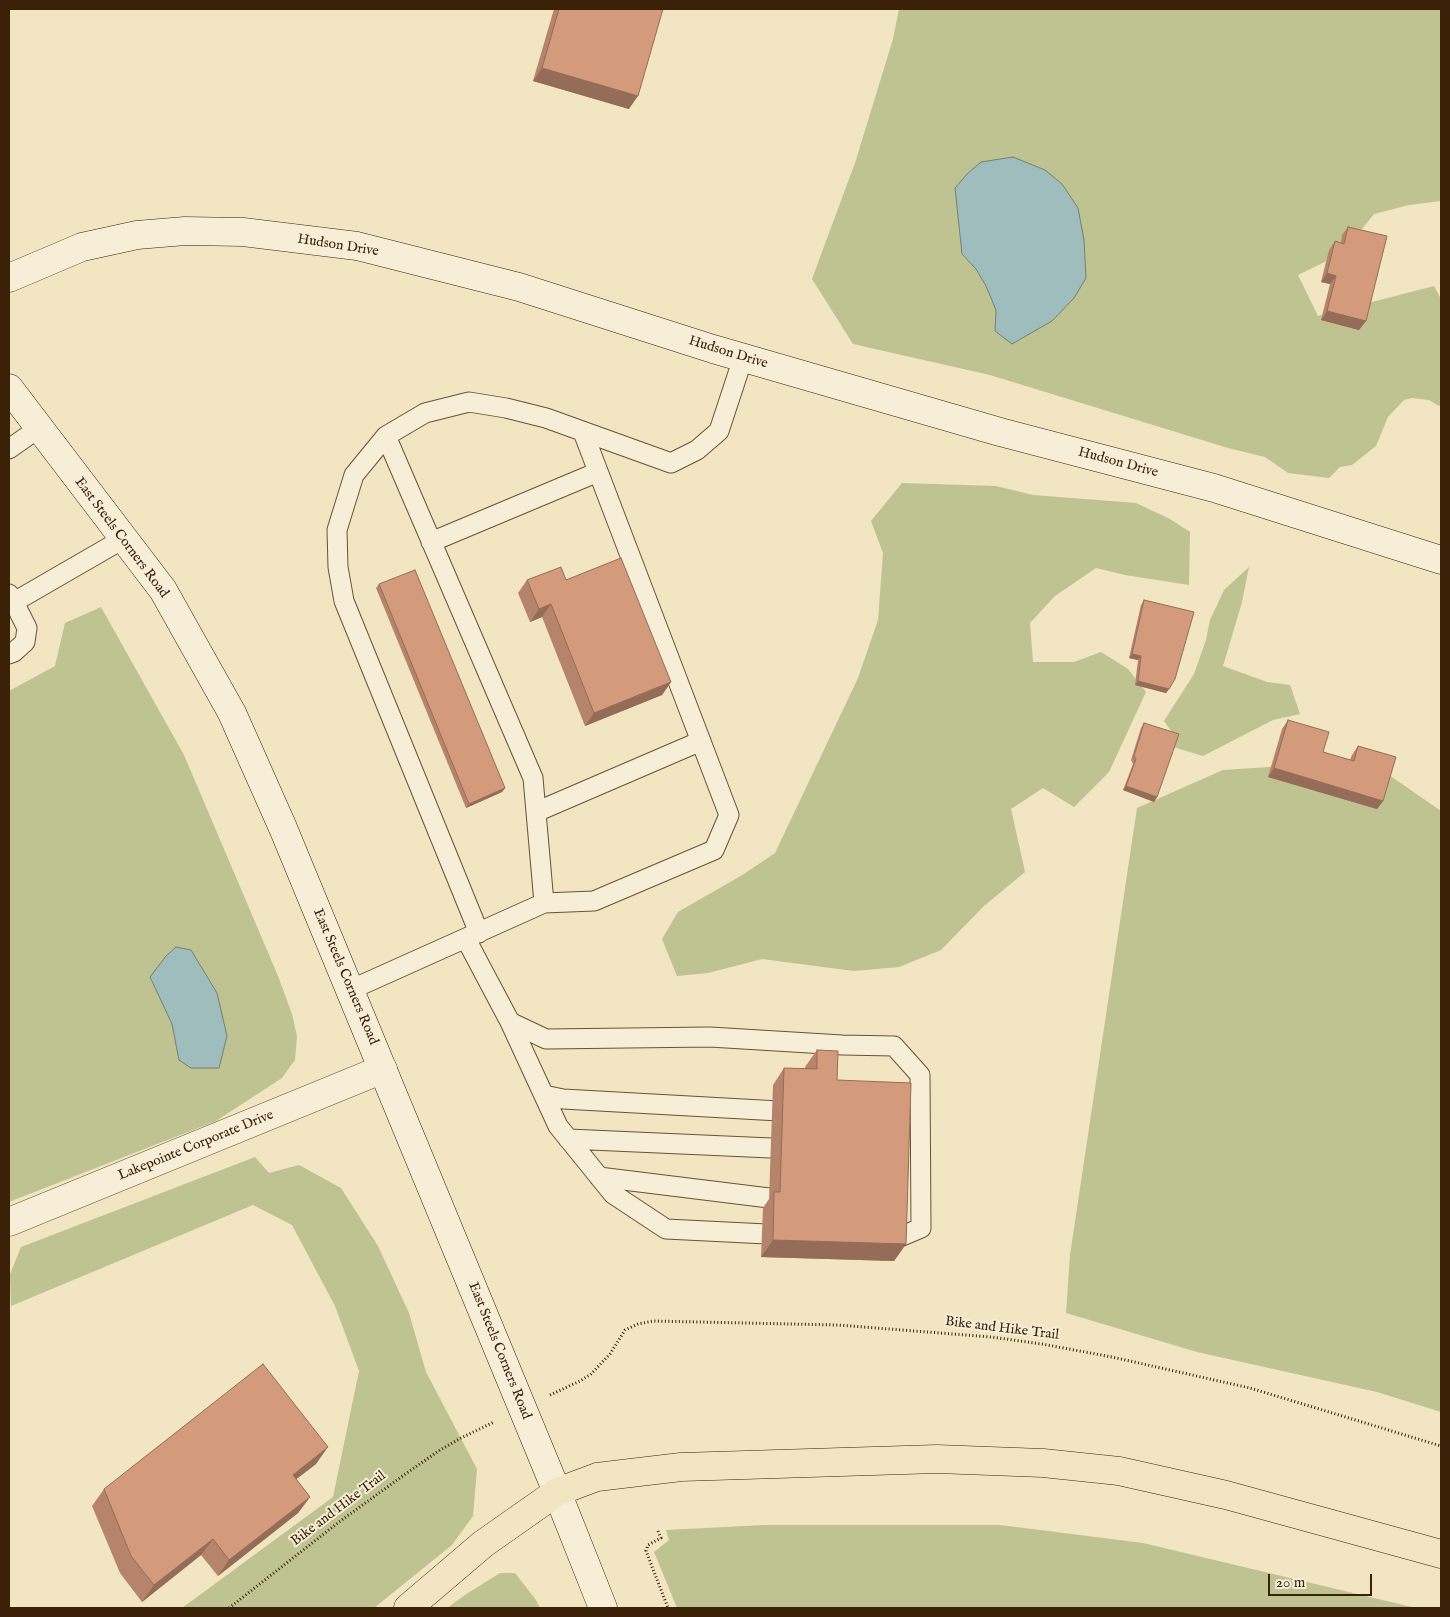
<!DOCTYPE html>
<style>
body{margin:0}
#map{position:relative;width:1450px;height:1617px;overflow:hidden;background:#f2e5c1;font-family:"IM FELL English",serif}
canvas{display:block}
.frame{position:absolute;inset:0;border:10px solid #3c2109;pointer-events:none}
.scale{position:absolute;left:1268px;top:1574px;width:104px;height:22px;box-sizing:border-box;border:2px solid #3c2109;border-top:0;padding-left:6px;font-size:15px;line-height:18px;white-space:nowrap;color:#3c2109;-webkit-text-stroke:4px #f7eed7;paint-order:stroke}
</style>
<div id="map">
<canvas width="1450" height="1617"></canvas>
<div class="frame"></div>
<div class="scale">20 m</div>
</div>
<script>
const g = document.querySelector('canvas').getContext('2d');
g.lineJoin = 'round';
function fill(path, color) {
  g.fillStyle = color;
  g.fill(path, 'evenodd');
}
function toPath(rows) {
  const path = new Path2D();
  for (const r of rows) {
    path.moveTo(r[0], r[1]);
    for (let i = 2; i < r.length; i += 2) path.lineTo(r[i], r[i + 1]);
  }
  return path;
}
function trace(path, color, width, dash) {
  g.strokeStyle = color;
  g.lineWidth = width;
  g.lineCap = dash ? 'butt' : 'round';
  g.setLineDash(dash || []);
  g.stroke(path);
}
function drawText(font, color, halo, rows, align = 'center') {
  g.font = font + ' "IM FELL English",serif';
  g.lineWidth = 4;
  g.setLineDash([]);
  g.textBaseline = 'middle';
  g.strokeStyle = halo;
  g.fillStyle = color;
  for (const [text, x, y, turn = 0] of rows) {
    g.save();
    g.translate(x, y);
    g.rotate((+turn || 0) * Math.PI / 180);
    g.textAlign = isNaN(turn) ? turn : align;
    if (halo) g.strokeText(text, 0, 0);
    g.fillText(text, 0, 0);
    g.restore();
  }
}
const green = toPath([
 [899,9,1441,9,1441,201,1409,205,1374,214,1343,253,1298,275,1318,316,1434,286,1441,299,1441,405,1439,406,1429,400,1412,398,1404,400,1388,417,1376,446,1352,465,1340,467,1329,478,1288,473,1265,457,1228,448,990,375,853,344,812,279,855,163,893,39],
 [902,483,996,486,1033,495,1136,503,1170,519,1190,532,1189,585,1125,575,1096,568,1055,596,1030,623,1033,662,1074,662,1101,652,1128,669,1146,692,1109,772,1074,807,1043,788,1011,809,1025,872,984,906,941,950,899,967,854,971,762,959,708,973,677,976,662,939,678,912,744,874,775,853,858,678,878,620,883,553,871,521],
 [1249,567,1242,602,1223,666,1267,682,1290,685,1300,714,1273,720,1203,756,1173,747,1176,738,1164,721,1194,674,1206,640,1210,620,1224,590],
 [101,607,184,755,278,976,292,1014,297,1036,295,1060,282,1078,216,1121,9,1202,9,691,55,666,65,623],
 [1300,765,1392,777,1441,811,1441,1412,1377,1392,1197,1352,1066,1313,1070,1255,1137,808,1223,770],
 [255,1157,269,1173,299,1165,341,1188,378,1246,409,1313,426,1372,477,1469,473,1516,452,1545,374,1608,182,1608,333,1497,359,1371,335,1306,292,1225,253,1205,11,1306,10,1274,21,1247],
 [765,1525,1000,1525,1143,1543,1416,1608,677,1608,654,1552,669,1540,666,1530],
 [500,1573,515,1573,536,1600,540,1608,447,1608,465,1595]
]);
const water = toPath([
 [1013,157,1045,170,1062,184,1078,208,1084,240,1086,278,1074,298,1052,321,1012,344,995,331,996,310,986,286,976,269,962,254,955,188,967,174,981,162,1013,157],
 [176,947,191,950,217,993,227,1036,219,1068,191,1068,179,1060,172,1024,150,977,166,956,176,947]
]);
const path = toPath([
 [550,1395,580,1381,591,1374,610,1354,625,1330,638,1324,653,1321,838,1325,991,1337,1042,1344,1112,1357,1250,1388,1441,1446],
 [658,1531,661,1538,648,1545,646,1551,668,1608],
 [229,1608,339,1522,404,1475,440,1450,461,1438,494,1422]
]);
const lane = toPath([
 [9,449,39,428],
 [431,542,598,472],
 [9,594,14,602,123,539],
 [9,654,14,652,25,642,27,628,14,602],
 [536,812,701,741],
 [544,903,594,901,714,850,729,815,583,432],
 [479,933,344,601,338,567,337,530,354,475,386,436,425,413,469,402,506,408,546,418,671,463,697,450,719,431,743,358],
 [466,939,510,1022,546,1039,710,1037,842,1045,894,1046,920,1075,921,1228,895,1239,882,1239],
 [350,990,544,903,533,778,386,436],
 [510,1022,558,1126,613,1194,666,1229,787,1235],
 [544,1095,563,1099,797,1112],
 [568,1139,771,1148,797,1148],
 [599,1177,769,1198,794,1199]
]);
const street = toPath([
 [9,1222,383,1069]
]);
const secondary = toPath([
 [9,278,82,247,137,235,185,231,243,232,357,246,519,287,713,349,1000,432,1214,488,1441,560],
 [9,388,163,590,232,713,283,828,557,1492,603,1608]
]);
const highway = toPath([
 [408,1608,483,1544,557,1492,597,1477,681,1467,937,1459,1043,1463,1119,1471,1226,1495,1441,1554]
]);
const wall = toPath([
 [554,9,663,9,629,109,533,81],
 [1348,227,1366,321,1359,330,1321,320,1330,284,1321,282,1329,250,1335,241,1341,243,1342,235],
 [527,580,566,580,671,682,662,695,585,726,542,617,530,622,518,593],
 [379,584,505,788,502,792,466,808,376,588],
 [1144,600,1169,689,1166,693,1135,685,1138,660,1129,658,1141,605],
 [1288,720,1323,752,1350,760,1352,755,1358,746,1383,801,1377,809,1268,777,1282,729],
 [1144,723,1157,797,1154,802,1123,790,1133,764,1131,760,1141,728],
 [817,1050,837,1080,906,1244,894,1261,761,1257,763,1208,769,1199,773,1085,784,1068,805,1069,805,1067],
 [316,1464,296,1479,310,1497,298,1513,218,1576,201,1555,142,1602,120,1573,92,1506,104,1489]
]);
const shadedWall = toPath([
 [542,68,638,96,629,109,533,81],
 [1327,273,1336,276,1330,284,1321,282],
 [1327,311,1366,321,1359,330,1321,320],
 [551,604,542,617,530,622,539,609],
 [1132,654,1141,656,1138,660,1129,658],
 [1138,681,1169,689,1166,693,1135,685],
 [671,682,662,695,585,726,594,713],
 [1274,768,1383,801,1377,809,1268,777],
 [1126,786,1157,797,1154,802,1123,790],
 [505,788,502,792,466,808,469,804],
 [773,1240,906,1244,894,1261,761,1257],
 [328,1447,316,1464,281,1491,293,1475],
 [310,1497,298,1513,218,1576,229,1560],
 [213,1539,201,1555,142,1602,154,1585]
]);
const building = toPath([
 [559,9,663,9,638,96,542,68,559,9],
 [1348,227,1387,236,1366,321,1327,311,1336,276,1327,273,1335,241,1344,244,1348,227],
 [621,558,671,682,594,713,551,604,539,609,527,580,561,567,566,580,621,558],
 [415,570,505,788,469,804,379,584,415,570],
 [1144,600,1194,612,1175,679,1169,689,1138,681,1141,656,1132,654,1144,600],
 [1288,720,1329,732,1323,752,1354,761,1358,746,1396,757,1383,801,1274,768,1288,720],
 [1144,723,1179,734,1157,797,1126,786,1136,759,1134,756,1144,723],
 [817,1050,838,1051,837,1080,911,1083,906,1244,773,1240,774,1192,780,1192,784,1068,817,1069,817,1050],
 [263,1364,328,1447,293,1475,310,1497,229,1560,213,1539,154,1585,131,1556,104,1489,263,1364]
]);
const streetNames = [
 ["Hudson Drive",338,246,9],
 ["Hudson Drive",728,353,17],
 ["Hudson Drive",1118,463,15],
 ["East Steels Corners Road",121,538,53],
 ["East Steels Corners Road",345,977,67],
 ["Lakepointe Corporate Drive",196,1146,-22],
 ["Bike and Hike Trail",1002,1329,7],
 ["East Steels Corners Road",499,1351,68],
 ["Bike and Hike Trail",339,1509,-37]
];
fill(green, '#bec391');
fill(water, '#9fbdbc');
trace(water, '#777f74', 1);
trace(lane, '#6a5237', 21);
trace(street, '#6a5237', 29);
trace(secondary, '#3c2109', 29);
trace(highway, '#3c2109', 29);
trace(path, '#3c2109', 3, [1, 2.5]);
trace(lane, '#f7eed7', 19);
trace(street, '#f7eed7', 28);
trace(secondary, '#f7eed7', 28);
trace(highway, '#f2e5c1', 28);
fill(wall, '#b5846b');
fill(shadedWall, '#946c57');
fill(building, '#d39a7c');
trace(building, '#946c57', 1);
drawText('14px', '#3c2109', '#f7eed7', streetNames);
</script>
